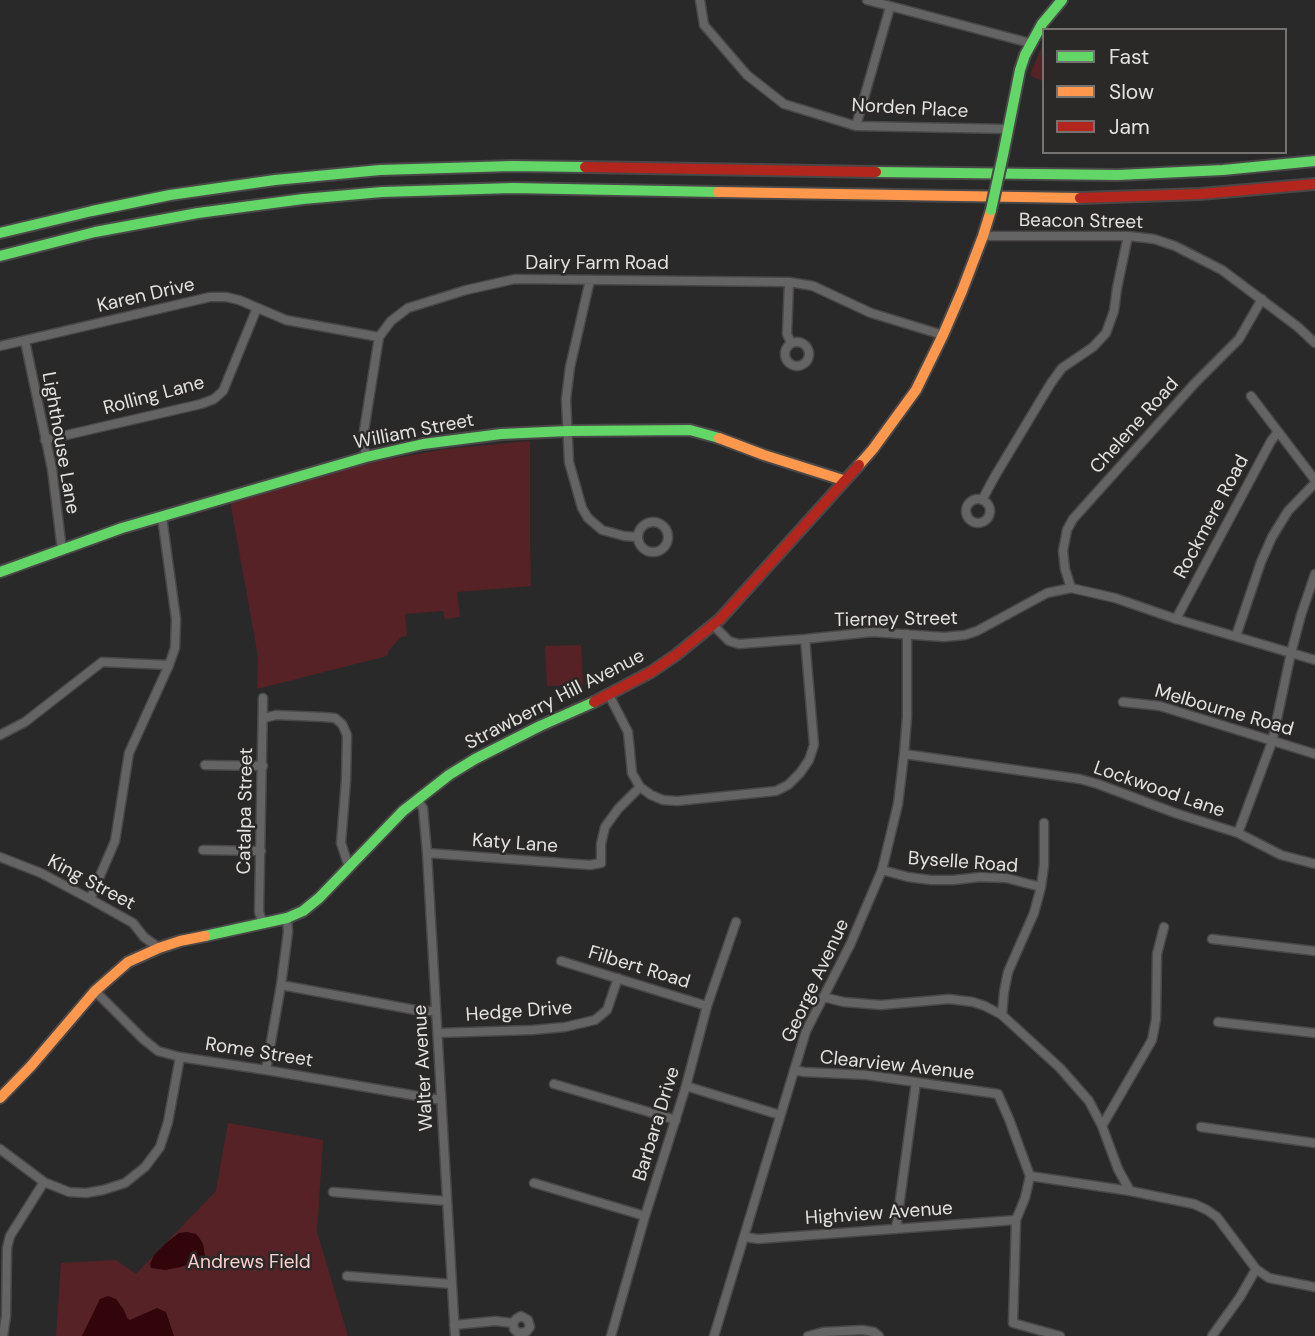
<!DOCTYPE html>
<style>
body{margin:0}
#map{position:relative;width:1315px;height:1336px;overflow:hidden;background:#2a2929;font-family:"DM Sans",sans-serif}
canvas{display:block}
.legend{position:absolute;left:1042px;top:28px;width:245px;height:126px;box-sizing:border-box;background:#2b2828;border:2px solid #757272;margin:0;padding:9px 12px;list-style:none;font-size:21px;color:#e3e1e1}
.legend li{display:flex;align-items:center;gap:14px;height:35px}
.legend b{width:35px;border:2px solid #757272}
</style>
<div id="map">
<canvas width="1315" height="1336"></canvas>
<ul class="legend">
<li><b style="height:9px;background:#63d668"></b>Fast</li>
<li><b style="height:9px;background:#ff974d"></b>Slow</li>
<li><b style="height:9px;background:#b3261e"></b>Jam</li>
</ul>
</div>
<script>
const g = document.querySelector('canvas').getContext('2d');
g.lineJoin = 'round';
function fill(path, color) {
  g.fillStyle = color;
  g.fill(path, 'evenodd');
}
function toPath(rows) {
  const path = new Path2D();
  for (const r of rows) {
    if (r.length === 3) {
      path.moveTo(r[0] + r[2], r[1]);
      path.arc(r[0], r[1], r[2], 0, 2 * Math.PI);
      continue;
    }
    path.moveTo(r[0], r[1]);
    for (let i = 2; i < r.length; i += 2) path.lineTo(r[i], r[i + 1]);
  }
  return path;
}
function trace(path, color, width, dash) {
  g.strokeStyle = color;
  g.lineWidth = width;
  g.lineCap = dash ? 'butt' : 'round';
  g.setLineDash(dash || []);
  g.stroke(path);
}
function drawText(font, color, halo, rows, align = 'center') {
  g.font = font + ' "DM Sans",sans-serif';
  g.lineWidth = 5;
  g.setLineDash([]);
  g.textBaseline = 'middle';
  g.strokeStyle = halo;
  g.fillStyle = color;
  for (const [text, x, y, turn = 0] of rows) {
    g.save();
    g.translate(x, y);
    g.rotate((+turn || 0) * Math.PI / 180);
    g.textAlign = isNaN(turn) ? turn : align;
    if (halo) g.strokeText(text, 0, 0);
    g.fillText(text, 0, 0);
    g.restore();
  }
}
const green = toPath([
 [1044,41,1044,82,1030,75],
 [530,441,530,546,531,586,457,592,460,617,445,619,443,611,405,614,407,636,401,637,389,650,387,656,257,689,258,656,230,501,363,464,445,449],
 [581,645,583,685,547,686,545,646],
 [228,1123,323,1140,317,1232,348,1336,56,1336,61,1263,116,1260,136,1274,216,1191]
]);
const water = toPath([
 [187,1232,196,1234,200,1239,203,1244,205,1256,198,1261,181,1267,165,1270,151,1268,150,1264,154,1255,166,1243,179,1233],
 [108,1296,116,1299,124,1310,127,1318,130,1320,157,1308,166,1312,174,1336,82,1336,100,1299]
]);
const street = toPath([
 [700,0,704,25,747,75,784,104,856,126,1007,129],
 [867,0,1030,43],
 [856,126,890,7],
 [983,236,1128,236,1154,239,1175,246,1222,270,1298,327,1315,343],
 [590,280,570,367,566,399,569,462,582,508,588,518,602,530,624,536,637,537],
 [789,282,787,334,791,343],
 [25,341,52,469,62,550],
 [797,354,12],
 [0,346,210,297,226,297,239,300,286,320,379,337],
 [1251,396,1315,480],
 [45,440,201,404,214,399,223,391,257,308],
 [366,457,363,437,379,337,391,321,408,308,466,290,515,279,789,282,813,286,871,313,943,335],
 [978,511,12],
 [982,500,995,476,1051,383,1062,368,1093,347,1106,333,1114,311,1117,288,1128,236],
 [653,537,15],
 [1071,588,1065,569,1063,551,1067,530,1073,519,1195,383,1239,339,1262,299],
 [1176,619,1271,441,1278,432],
 [713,625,729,641,739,644,805,639,872,632,944,637,965,635,977,631,1047,593,1071,588,1115,598,1176,619,1315,660],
 [1236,636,1261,562,1272,537,1288,511,1315,483],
 [609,695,628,732,632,773,640,787,651,795,663,800,677,801,776,791,788,785,800,773,809,760,814,745,805,639],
 [1123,702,1160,706,1315,754],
 [264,718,276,715,323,717,335,718,342,724,347,735,346,780,341,843,349,867],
 [0,735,25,722,102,662,169,665],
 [904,754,1080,779,1098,784,1175,813,1238,833,1281,855,1315,864],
 [205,765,263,766],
 [417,800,423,808,427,853,455,1336],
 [1238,833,1272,742,1291,653,1301,615,1315,574],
 [203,850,261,851],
 [427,853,590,865,601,863,601,844,605,827,618,809,640,787],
 [0,857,41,873,90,899,133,923,144,937,159,948],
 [882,870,908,877,931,880,953,880,980,877,1006,878,1041,887],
 [90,899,115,841,129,753,169,665,175,648,176,619,162,517],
 [263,924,259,912,263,698],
 [1212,939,1315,951],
 [561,961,707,1006],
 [281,985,421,1011,436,1011],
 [95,991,143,1039,158,1051,180,1057,266,1070,441,1100],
 [823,997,844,1002,881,1005,949,999,973,1002,985,1006,1002,1015,1060,1068,1089,1101,1102,1126,1118,1169,1130,1191,1194,1204,1207,1210,1217,1217,1256,1269,1269,1278,1315,1287],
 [1002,1015,1004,992,1008,972,1034,913,1041,887,1044,865,1044,823],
 [1218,1022,1315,1033],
 [438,1033,532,1030,565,1027,595,1020,607,1010,618,978],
 [266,1070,281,985,288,932,287,918],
 [794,1070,804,1072,867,1075,998,1094,1009,1119,1030,1176,1025,1198,1016,1220,1013,1323,1060,1336],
 [554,1084,676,1120],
 [686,1086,780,1115],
 [1102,1126,1152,1040,1156,1019,1157,954,1164,927],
 [1201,1127,1315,1143],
 [0,1149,44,1182,69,1192,86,1193,103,1190,125,1183,145,1167,160,1147,168,1122,180,1057],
 [1030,1176,1130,1191],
 [534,1183,645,1216],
 [333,1192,447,1201],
 [896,1229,916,1082],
 [745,1237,758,1239,1016,1220],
 [347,1276,452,1284],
 [454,1325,495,1321,513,1323,516,1319,521,1316,528,1320,530,1327,526,1332,518,1333,514,1329,513,1323],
 [3,1336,6,1316,7,1248,10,1236,44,1182],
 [611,1336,645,1216,686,1086,707,1006,736,922],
 [714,1336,806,1031,850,945,882,870,898,804,904,754,907,717,907,634],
 [808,1336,823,1332,862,1330,874,1332,879,1336],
 [1212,1336,1240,1297,1256,1269]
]);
const fast = toPath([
 [1003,155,1020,70,1025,55,1042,24,1062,0],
 [876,172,1118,175,1223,170,1315,161],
 [0,233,92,211,170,195,275,180,380,170,512,166,585,167],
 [0,256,95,232,198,213,303,199,382,192,513,188,718,192],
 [0,572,122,528,366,457,423,444,501,434,568,431,690,430,719,438],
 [205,936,287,918,303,911,319,898,403,811,449,775,475,759,540,726,594,702]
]);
const slow = toPath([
 [718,192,1080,198],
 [719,438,764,455,843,480],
 [859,465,873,449,916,390,943,335,962,291,983,236,991,210],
 [0,1098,31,1066,95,991,128,962,159,948,180,941,205,936]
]);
const jam = toPath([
 [585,167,876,172],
 [1080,198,1200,194,1315,184],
 [594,702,651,672,676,655,720,619,859,465]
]);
const fastBridge = toPath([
 [991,210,1003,155]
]);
const streetNames = [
 ["Norden Place",910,109,3],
 ["Beacon Street",1081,222,1],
 ["Dairy Farm Road",597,264],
 ["Karen Drive",146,296,-13],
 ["Rolling Lane",154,396,-15],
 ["Chelene Road",1135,426,-48],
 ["William Street",414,432,-11],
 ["Lighthouse Lane",60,443,80],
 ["Rockmere Road",1212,517,-62],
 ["Tierney Street",896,620,-1],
 ["Strawberry Hill Avenue",555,700,-27],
 ["Melbourne Road",1224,711,16],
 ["Lockwood Lane",1159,790,19],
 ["Catalpa Street",246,811,-89],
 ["Katy Lane",515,844,4],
 ["Byselle Road",963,863,4],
 ["King Street",91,883,28],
 ["Filbert Road",639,968,17],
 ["George Avenue",816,981,-65],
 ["Hedge Drive",519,1012,-4],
 ["Rome Street",259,1053,9],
 ["Clearview Avenue",897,1066,6],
 ["Walter Avenue",424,1068,-93],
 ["Barbara Drive",657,1124,-73],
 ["Highview Avenue",879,1214,-4]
];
const parkNames = [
 ["Andrews Field",249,1263]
];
fill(green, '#572226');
fill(water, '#31050a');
trace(street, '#494747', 11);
trace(fast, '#494747', 14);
trace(slow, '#494747', 14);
trace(jam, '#494747', 14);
trace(street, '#656464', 8);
trace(fast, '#63d668', 10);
trace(slow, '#ff974d', 10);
trace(jam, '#b3261e', 10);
trace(fastBridge, '#494747', 14, []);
trace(fastBridge, '#63d668', 10);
drawText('19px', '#e3e1e1', '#2b2828', streetNames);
drawText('19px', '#fdd0cf', '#2b2828', parkNames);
</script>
